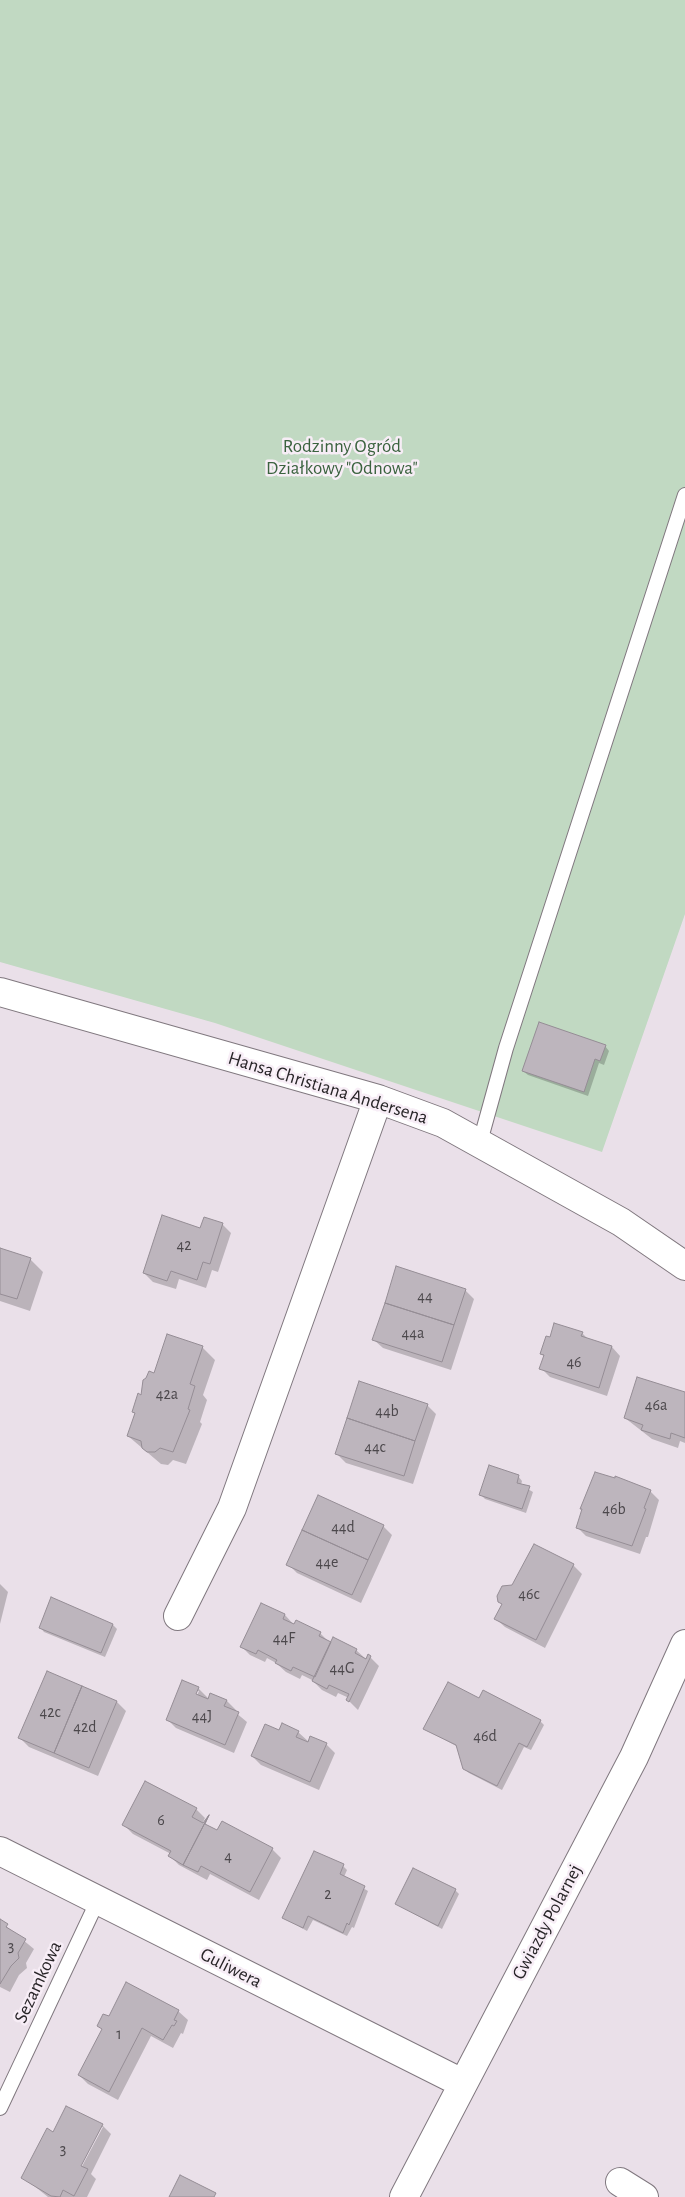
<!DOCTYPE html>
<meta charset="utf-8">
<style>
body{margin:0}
canvas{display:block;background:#eae0e9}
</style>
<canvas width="685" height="2197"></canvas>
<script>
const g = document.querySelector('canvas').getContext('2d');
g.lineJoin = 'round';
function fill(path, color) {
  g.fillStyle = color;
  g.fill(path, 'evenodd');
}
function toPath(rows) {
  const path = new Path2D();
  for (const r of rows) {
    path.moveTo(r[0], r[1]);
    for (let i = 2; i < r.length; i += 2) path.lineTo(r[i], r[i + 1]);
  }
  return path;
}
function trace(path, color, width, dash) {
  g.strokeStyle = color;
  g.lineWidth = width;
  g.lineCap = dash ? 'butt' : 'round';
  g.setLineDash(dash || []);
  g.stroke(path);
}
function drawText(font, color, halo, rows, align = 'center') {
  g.font = font + ' "Alegreya Sans",sans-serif';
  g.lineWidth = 5;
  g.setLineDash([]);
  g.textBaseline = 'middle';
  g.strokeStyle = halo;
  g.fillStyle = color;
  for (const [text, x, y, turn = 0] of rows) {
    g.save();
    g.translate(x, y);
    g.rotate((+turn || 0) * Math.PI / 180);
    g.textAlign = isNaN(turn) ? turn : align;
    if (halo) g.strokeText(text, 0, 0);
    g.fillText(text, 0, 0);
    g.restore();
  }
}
const green = toPath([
 [0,0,685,0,685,914,602,1152,215,1023,0,962]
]);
const shadow = toPath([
 [605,1046,609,1051,604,1065,599,1063,588,1096,528,1075,523,1071],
 [222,1224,231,1233,218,1272,212,1270,206,1288,179,1279,176,1289,153,1282,144,1273,201,1230],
 [0,1249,30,1259,43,1272,30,1311,0,1301],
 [465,1290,474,1299,451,1370,383,1348,374,1340],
 [582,1333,588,1339,612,1347,620,1356,607,1396,550,1377,541,1368,545,1357,541,1354,551,1338],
 [202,1347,215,1360,203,1395,207,1400,200,1422,202,1424,186,1464,173,1460,168,1465,161,1464,128,1436,136,1414,133,1412,155,1374],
 [685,1393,685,1443,680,1441,678,1448,652,1439,625,1418],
 [427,1405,436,1414,413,1484,346,1463,337,1454],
 [518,1476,522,1481,521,1485,533,1492,526,1513,485,1499,481,1495],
 [650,1491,659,1500,648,1537,646,1537,640,1554,586,1536,577,1527,583,1510],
 [383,1526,392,1535,361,1603,297,1573,288,1564],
 [573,1565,582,1574,545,1648,505,1627,496,1619,513,1586],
 [0,1584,8,1592,0,1624],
 [51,1599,113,1625,117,1629,105,1657,44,1632,40,1627],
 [262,1605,285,1615,295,1626,320,1633,329,1642,356,1650,367,1660,370,1657,379,1666,358,1710,348,1700,349,1698,338,1693,336,1697,322,1690,312,1680,302,1675,300,1679,286,1672,276,1663,267,1658,265,1662,250,1655,241,1646],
 [47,1673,117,1702,126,1711,98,1776,29,1747,20,1738],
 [198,1688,209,1699,211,1694,227,1701,236,1710,235,1712,247,1722,234,1753,176,1728,167,1719],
 [196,1691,199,1691,195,1700],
 [479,1699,540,1721,544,1725,531,1750,524,1747,502,1790,469,1773,464,1769,458,1747,425,1729],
 [280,1732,298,1732,309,1742,326,1744,335,1753,319,1790,261,1765,252,1756],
 [196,1809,205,1818,202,1824,217,1832,222,1823,272,1849,281,1858,259,1900,210,1874,207,1880,179,1865,170,1856,171,1854,133,1834,124,1825],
 [343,1866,347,1870,344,1877,368,1891,354,1928,352,1927,347,1936,313,1920,307,1931,284,1918],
 [455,1890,459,1894,442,1929,396,1904],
 [0,1921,34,1949,26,1963,27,1968,19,1975,10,1992,0,1987],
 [178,2011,188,2020,183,2034,181,2033,173,2048,151,2036,118,2100,88,2084,79,2075,103,2030,98,2026,109,2018],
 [67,2108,102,2125,111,2134,91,2174,96,2179,87,2197,48,2197,23,2177,54,2133],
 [100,2127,103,2127,79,2172,77,2171]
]);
const building = toPath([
 [539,1022,606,1045,600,1061,595,1059,584,1092,522,1071,539,1022],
 [162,1215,200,1228,204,1217,223,1223,210,1264,203,1262,197,1280,171,1271,167,1281,143,1273,162,1215],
 [0,1248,31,1258,17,1299,0,1294,0,1248],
 [396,1266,466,1289,454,1325,385,1303,396,1266],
 [385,1303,454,1325,442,1362,372,1340,385,1303],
 [554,1323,583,1332,581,1336,612,1346,599,1388,539,1369,544,1355,540,1354,546,1336,550,1337,554,1323],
 [167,1334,203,1346,190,1384,195,1386,188,1409,190,1410,173,1452,160,1448,155,1452,147,1452,142,1448,141,1441,127,1436,135,1413,132,1412,138,1393,141,1395,143,1380,146,1378,149,1371,154,1373,167,1334],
 [637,1377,685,1392,685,1438,671,1433,670,1439,641,1430,643,1425,624,1418,637,1377],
 [359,1381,428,1404,415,1441,347,1418,359,1381],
 [347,1418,415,1441,404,1476,335,1454,347,1418],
 [489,1465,519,1475,517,1483,530,1486,522,1509,479,1495,489,1465],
 [595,1472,615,1478,615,1476,651,1490,644,1508,646,1509,632,1546,576,1528,582,1509,580,1509,595,1472],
 [318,1495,384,1525,368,1560,302,1530,318,1495],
 [302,1530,368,1560,352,1595,286,1565,302,1530],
 [534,1544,574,1564,536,1640,494,1619,502,1604,498,1602,497,1596,502,1586,512,1585,534,1544],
 [51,1597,113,1624,101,1653,39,1628,51,1597],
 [261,1603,285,1614,283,1619,294,1624,296,1620,321,1632,319,1636,331,1642,315,1677,293,1667,291,1671,275,1663,277,1660,258,1650,256,1654,240,1647,261,1603],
 [333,1637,357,1649,355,1653,366,1659,368,1654,371,1656,349,1702,346,1700,349,1694,329,1685,327,1689,312,1681,333,1637],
 [47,1671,82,1686,54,1753,18,1738,47,1671],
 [182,1680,199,1687,196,1694,208,1699,210,1693,227,1700,224,1706,239,1712,225,1745,166,1720,182,1680],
 [448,1682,479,1698,483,1690,541,1720,527,1747,519,1743,497,1786,463,1769,456,1745,423,1729,448,1682],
 [82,1686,117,1701,89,1768,54,1753,82,1686],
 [282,1723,299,1731,296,1737,308,1742,310,1736,327,1743,310,1782,251,1756,265,1724,279,1730,282,1723],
 [145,1781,197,1808,192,1817,203,1823,209,1815,183,1865,168,1856,171,1851,122,1825,145,1781],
 [209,1815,205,1824,217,1830,222,1821,273,1848,250,1892,201,1866,198,1872,183,1865,209,1815],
 [314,1851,344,1864,340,1874,365,1886,349,1925,347,1923,343,1933,308,1916,303,1928,282,1918,314,1851],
 [413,1868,456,1889,438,1926,395,1904,413,1868],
 [0,1919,8,1924,6,1927,26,1939,18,1953,19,1958,11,1966,0,1984,0,1919],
 [126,1982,179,2010,174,2020,177,2021,174,2026,172,2025,163,2040,142,2028,109,2092,78,2075,102,2029,97,2026,103,2014,109,2016,126,1982],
 [66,2106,103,2124,81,2166,88,2169,74,2196,63,2190,60,2197,51,2196,21,2178,47,2128,53,2132,66,2106],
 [180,2175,216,2193,214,2197,169,2197,180,2175]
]);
const lane = toPath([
 [480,1142,506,1048,685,495],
 [0,2108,98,1900]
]);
const street = toPath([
 [0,992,378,1099,443,1123,621,1222,685,1266],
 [178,1616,232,1508,378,1099],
 [0,1851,462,2083],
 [620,2182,644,2197],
 [404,2197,634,1757,685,1644]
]);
const numberNames = [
 ["42",184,1245],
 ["44",425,1296],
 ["44a",413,1333],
 ["46",574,1362],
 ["42a",167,1394],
 ["46a",656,1405],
 ["44b",387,1411],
 ["44c",375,1447],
 ["46b",614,1509],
 ["44d",343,1527],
 ["44e",327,1562],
 ["46c",529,1594],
 ["44F",284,1638],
 ["44G",342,1668],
 ["42c",50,1712],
 ["44J",202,1716],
 ["42d",85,1727],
 ["46d",485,1736],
 ["6",161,1820],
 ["4",228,1856],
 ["2",328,1894],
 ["3",11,1946],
 ["1",119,2034],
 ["3",63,2149]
];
const parkNames = [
 ["Rodzinny Ogród",342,446],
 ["Działkowy \"Odnowa\"",342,468]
];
const streetNames = [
 ["Hansa Christiana Andersena",328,1088,17],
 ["Gwiazdy Polarnej",547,1922,-62],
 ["Guliwera",231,1968,27],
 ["Sezamkowa",38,1982,-65]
];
fill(green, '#c1d9c2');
fill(shadow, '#0003');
fill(building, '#bdb5bd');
trace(building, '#958d95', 1);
trace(lane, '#80787f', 16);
trace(street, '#80787f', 30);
trace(lane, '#fff', 14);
trace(street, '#fff', 28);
drawText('16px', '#4c484c', null, numberNames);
drawText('19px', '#3b633f', '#f7edf6', parkNames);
drawText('19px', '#272427', '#f7edf6', streetNames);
</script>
